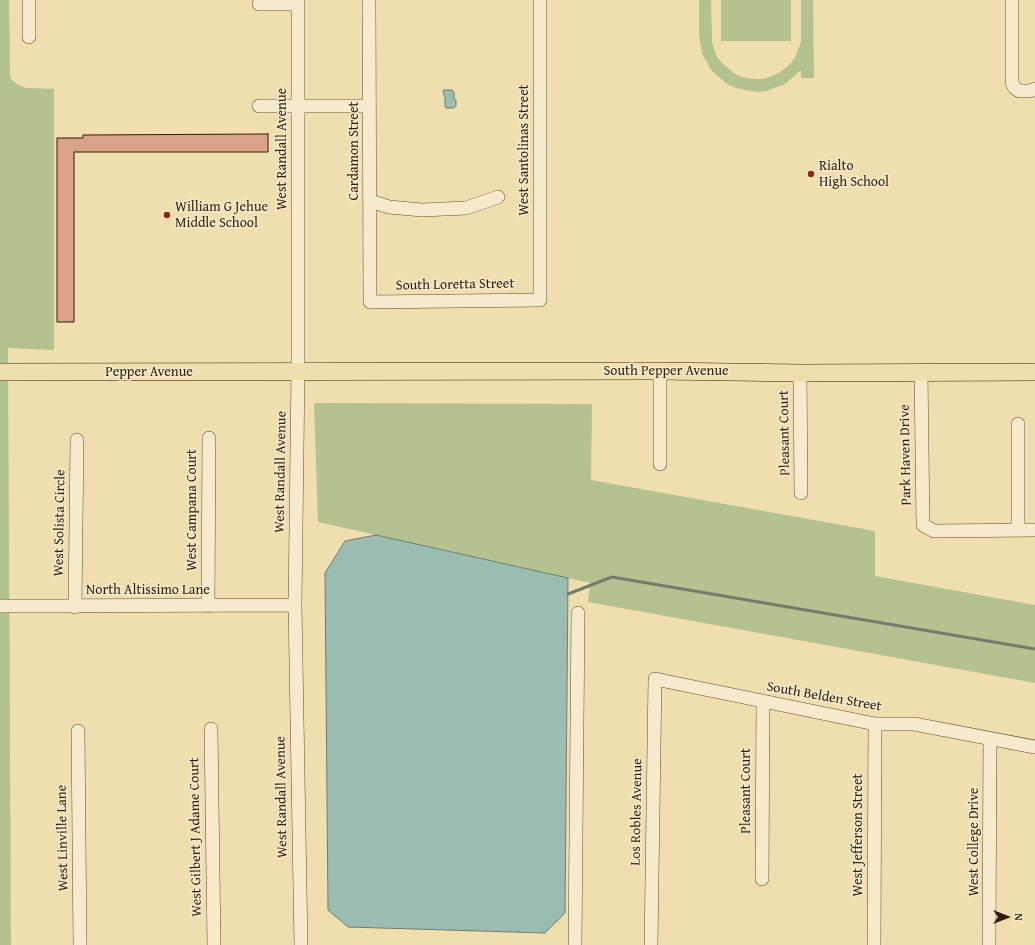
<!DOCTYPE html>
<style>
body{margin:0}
#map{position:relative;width:1035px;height:945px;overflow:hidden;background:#f0deaf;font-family:"Gentium Book Plus",serif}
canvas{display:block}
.north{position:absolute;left:987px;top:897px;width:40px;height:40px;-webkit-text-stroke:3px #f5eacb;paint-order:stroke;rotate:90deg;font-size:11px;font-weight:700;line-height:16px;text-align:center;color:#331d09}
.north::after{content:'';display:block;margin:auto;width:14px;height:18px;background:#331d09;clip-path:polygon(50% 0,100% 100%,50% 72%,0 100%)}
</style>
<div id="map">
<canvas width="1035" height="945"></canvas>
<div class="north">N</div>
</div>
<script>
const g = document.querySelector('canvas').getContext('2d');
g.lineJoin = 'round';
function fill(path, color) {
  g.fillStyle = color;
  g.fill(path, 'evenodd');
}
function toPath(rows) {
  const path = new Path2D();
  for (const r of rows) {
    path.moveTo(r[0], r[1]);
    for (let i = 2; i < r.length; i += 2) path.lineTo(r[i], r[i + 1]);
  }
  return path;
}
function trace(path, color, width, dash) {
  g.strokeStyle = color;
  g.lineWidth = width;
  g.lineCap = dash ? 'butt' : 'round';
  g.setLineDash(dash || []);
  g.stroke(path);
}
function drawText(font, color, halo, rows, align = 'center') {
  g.font = font + ' "Gentium Book Plus",serif';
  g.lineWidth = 3;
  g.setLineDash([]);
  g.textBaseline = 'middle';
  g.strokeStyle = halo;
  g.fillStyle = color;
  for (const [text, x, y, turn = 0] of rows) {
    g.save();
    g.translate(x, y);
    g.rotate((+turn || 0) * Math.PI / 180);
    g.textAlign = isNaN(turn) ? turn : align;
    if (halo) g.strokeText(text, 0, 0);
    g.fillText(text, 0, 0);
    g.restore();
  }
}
const green = toPath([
 [0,0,9,0,10,77,12,80,18,85,27,88,54,89,54,350,8,348,11,945,0,945],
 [699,0,711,0,712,42,717,57,722,63,734,73,741,77,756,79,764,79,779,73,791,63,795,57,801,42,801,0,813,0,814,78,801,78,801,70,785,84,766,91,756,92,736,88,727,84,712,71,702,54,699,34],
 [721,0,791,0,791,41,721,41],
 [314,403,592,404,591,480,875,531,875,576,1035,605,1035,683,588,602,590,583,318,522]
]);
const water = toPath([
 [444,90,452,90,454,92,454,99,456,100,456,106,454,108,446,108,445,106,445,97,443,92,444,90],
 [376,535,568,578,565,913,545,933,348,927,328,910,325,573,345,541,376,535]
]);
const stream = toPath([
 [568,594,612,577,1035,649]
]);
const building = toPath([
 [268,134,268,152,74,152,74,322,57,322,57,138,83,138,83,135,268,134]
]);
const minor = toPath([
 [298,0,298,371,295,605,301,945],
 [369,0,370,302,540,300,540,0],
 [1012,0,1012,82,1014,87,1019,91,1030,91,1035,89],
 [259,4,298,4],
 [29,37,29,0],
 [259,106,369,106],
 [370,201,389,207,422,210,466,208,498,197],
 [660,371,660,464],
 [921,372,923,525,934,531,1035,530],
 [800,373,801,493],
 [1018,424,1018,530],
 [0,606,295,605],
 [208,606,209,438],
 [75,607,77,440],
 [211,729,214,945],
 [78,731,80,945],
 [762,879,763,702],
 [575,945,578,613],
 [651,945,655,679,875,724,914,724,1035,747],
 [874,945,875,724],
 [989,945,990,739]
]);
const major = toPath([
 [0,372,660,371,800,373,1035,372]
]);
const markers = [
 [811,174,4,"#8f2418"],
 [167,215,4,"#8f2418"]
];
const streetNames = [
 ["West Randall Avenue",282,149,-90],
 ["West Santolinas Street",524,150,-90],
 ["Cardamon Street",354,151,-90],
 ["South Loretta Street",455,285,-1],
 ["South Pepper Avenue",666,371],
 ["Pepper Avenue",149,372],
 ["Pleasant Court",785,433,-91],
 ["Park Haven Drive",906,455,-91],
 ["West Randall Avenue",281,472,-89],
 ["West Campana Court",192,510,-90],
 ["West Solista Circle",60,523,-89],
 ["North Altissimo Lane",148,590],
 ["South Belden Street",824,697,10],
 ["Pleasant Court",746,791,-90],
 ["West Randall Avenue",282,797,-91],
 ["Los Robles Avenue",637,812,-89],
 ["West Jefferson Street",858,835,-90],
 ["West Gilbert J Adame Court",196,837,-91],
 ["West Linville Lane",63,838,-91],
 ["West College Drive",974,842,-90]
];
const poiNames = [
 ["Rialto",819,166],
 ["High School",819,182],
 ["William G Jehue",175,207],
 ["Middle School",175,223]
];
fill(green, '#b4c28f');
fill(water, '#9bbcb0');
trace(water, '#717c6d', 1);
trace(stream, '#717c6d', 3);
fill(building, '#daa389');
trace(building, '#331d09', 1);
trace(minor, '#624d32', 14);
trace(major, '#331d09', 18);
trace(minor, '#f5eacb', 13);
trace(major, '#f0deaf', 17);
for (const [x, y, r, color] of markers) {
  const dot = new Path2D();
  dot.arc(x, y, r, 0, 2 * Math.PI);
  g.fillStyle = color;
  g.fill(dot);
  trace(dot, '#f5eacb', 1.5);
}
drawText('14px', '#331d09', '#f5eacb', streetNames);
drawText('14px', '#331d09', '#f5eacb', poiNames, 'left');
</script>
